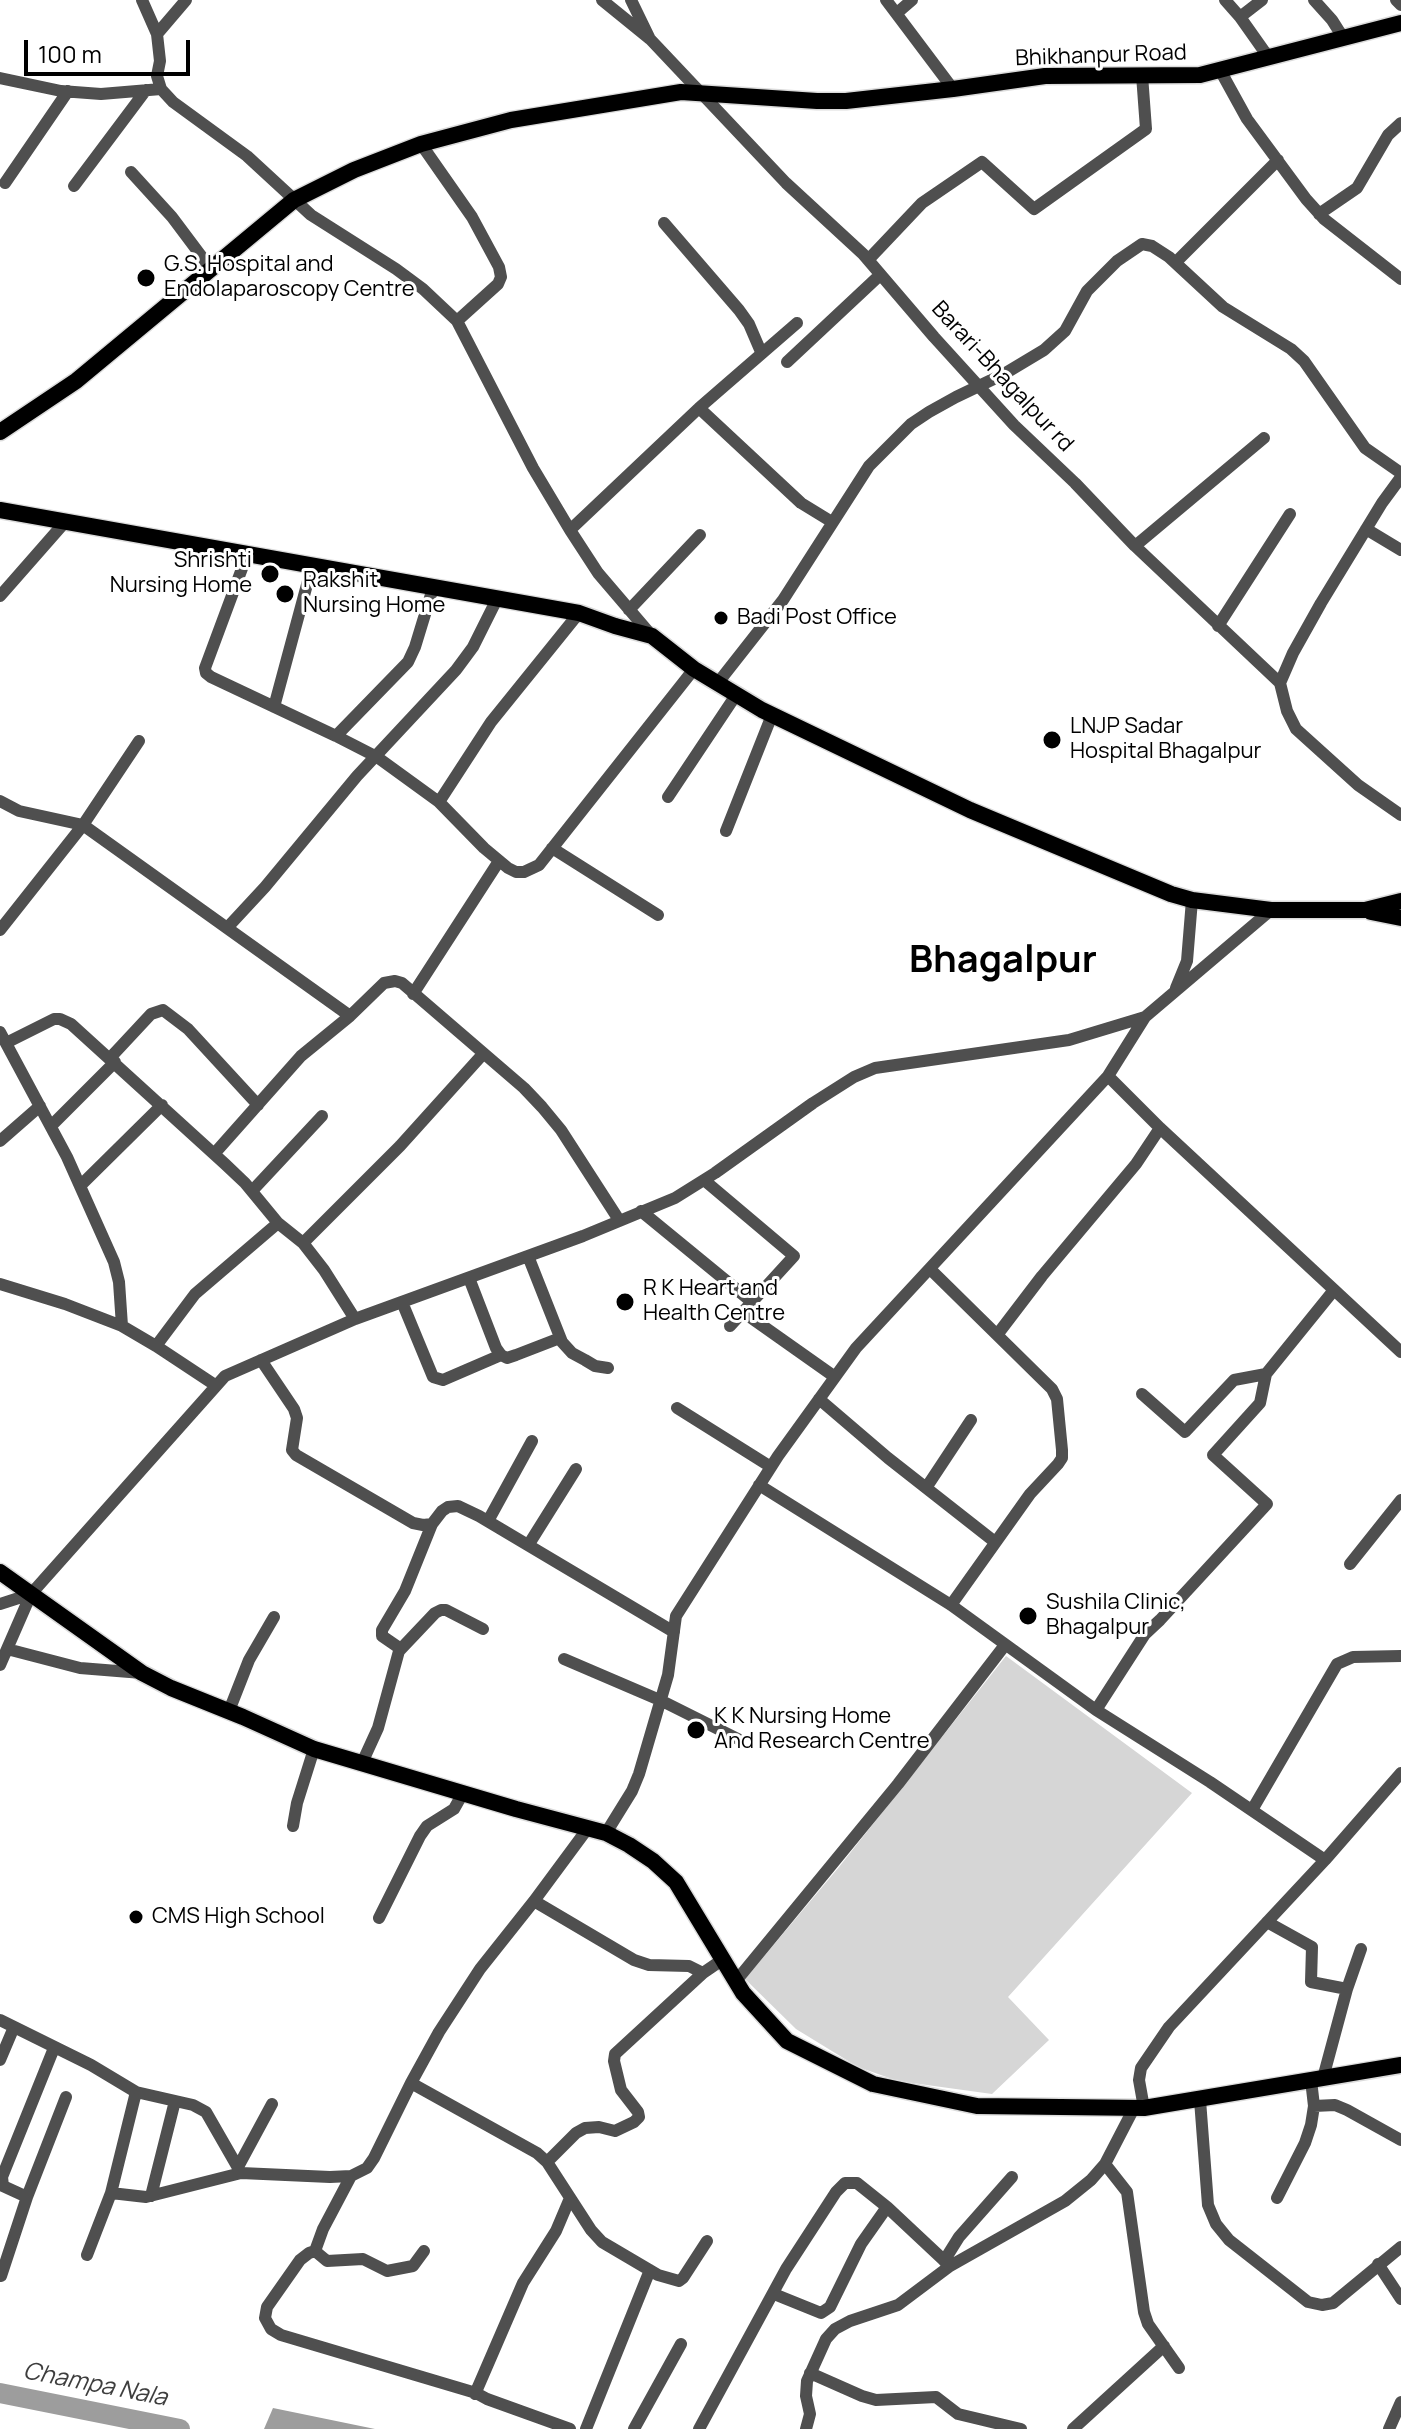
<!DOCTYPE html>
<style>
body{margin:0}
#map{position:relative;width:1401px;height:2429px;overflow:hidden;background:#fff;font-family:Manrope,sans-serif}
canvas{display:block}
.scale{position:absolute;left:24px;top:40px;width:166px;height:36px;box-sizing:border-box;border:4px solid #000;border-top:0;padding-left:10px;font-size:24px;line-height:28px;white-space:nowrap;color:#000;-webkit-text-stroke:6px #fff;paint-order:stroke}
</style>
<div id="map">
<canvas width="1401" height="2429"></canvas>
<div class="scale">100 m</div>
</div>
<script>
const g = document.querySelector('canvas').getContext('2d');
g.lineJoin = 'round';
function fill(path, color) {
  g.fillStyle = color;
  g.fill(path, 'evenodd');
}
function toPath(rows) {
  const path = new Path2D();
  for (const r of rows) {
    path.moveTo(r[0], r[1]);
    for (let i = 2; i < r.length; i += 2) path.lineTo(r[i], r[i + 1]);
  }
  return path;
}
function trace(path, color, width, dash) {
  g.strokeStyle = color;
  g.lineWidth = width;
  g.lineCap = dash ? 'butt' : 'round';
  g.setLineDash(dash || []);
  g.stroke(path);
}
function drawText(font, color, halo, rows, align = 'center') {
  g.font = font + ' Manrope,sans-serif';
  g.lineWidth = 6;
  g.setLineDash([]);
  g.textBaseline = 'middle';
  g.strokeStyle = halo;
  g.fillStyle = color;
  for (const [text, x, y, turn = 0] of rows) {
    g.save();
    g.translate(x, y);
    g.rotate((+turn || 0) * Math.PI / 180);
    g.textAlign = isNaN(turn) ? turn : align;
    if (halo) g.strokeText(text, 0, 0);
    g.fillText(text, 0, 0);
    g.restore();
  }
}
const green = toPath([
 [1006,1656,1192,1793,1008,1997,1049,2040,992,2094,898,2081,858,2067,796,2029,745,1979,839,1867]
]);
const water = toPath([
 [273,2408,375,2429,264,2429]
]);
const river = toPath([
 [0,2393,180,2429]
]);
const minor = toPath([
 [142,0,157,34,160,61,157,76,161,89,173,102,247,156,311,215,396,269,423,289,457,321,533,468,570,530,598,573,651,635],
 [602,0,650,39,786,183,863,254,934,337,1014,425,1075,483,1135,546,1280,683],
 [631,0,649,37],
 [886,0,953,89],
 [1225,0,1240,17],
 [1262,0,1240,17,1269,58],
 [1314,0,1332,20,1344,39],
 [1396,0,1401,5],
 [897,13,912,0],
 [157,34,186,0],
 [1220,70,1247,119,1306,199,1324,219,1401,279],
 [0,78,61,91,101,94,161,89],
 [421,144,472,217,499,267,501,277,498,284,457,321],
 [131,172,172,217,211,269],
 [5,183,68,91],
 [74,186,146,90],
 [1319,214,1357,188,1388,135,1401,123],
 [664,223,739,310,749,324,761,352],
 [868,260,922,203,982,162,1034,209,1146,129,1142,75],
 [1176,262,1278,160],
 [787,362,880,275],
 [699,408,801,503,832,522],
 [1401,477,1382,503,1321,603,1293,653,1280,683,1287,711,1296,729,1358,785,1401,815],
 [1366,529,1401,550],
 [570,530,699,408,797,323],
 [1135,546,1264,438],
 [247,555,205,668,206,673,211,677,336,736,377,757,439,802,484,848,508,868,516,872,524,872,539,865,694,669],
 [0,596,65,522],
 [629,610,700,535],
 [1218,626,1290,514],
 [717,684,783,600,869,466,911,424,929,412,956,397,1004,374,1044,350,1065,331,1087,291,1117,261,1142,244,1152,246,1169,257,1223,307,1291,349,1304,361,1365,448,1401,473],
 [274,707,312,566],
 [336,736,408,662,415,647,433,588],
 [668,797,736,695],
 [0,801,19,811,83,825,350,1016],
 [439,802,491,722,579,613],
 [726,831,772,715],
 [552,848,658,915],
 [227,928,265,887,357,776,456,670,473,647,498,597],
 [0,930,83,825,139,741],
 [1176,988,1187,961,1192,900],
 [413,994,499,861],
 [0,1032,67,1157,114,1262,119,1282,122,1326],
 [6,1043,54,1019,60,1019,71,1024,225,1164,245,1183,278,1223,303,1243,324,1270,355,1319],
 [110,1058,151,1014,163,1010,188,1029,258,1105],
 [1108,1076,1160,1128,1401,1352],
 [51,1126,115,1062],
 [0,1141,40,1106],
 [214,1154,301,1056,350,1016,384,983,395,981,402,983,524,1088,542,1107,561,1130,619,1220],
 [704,1180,794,1256,730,1326],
 [80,1186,162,1105],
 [252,1191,322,1116],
 [641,1211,752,1302],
 [303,1243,400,1146,483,1054],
 [528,1256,562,1342,572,1353,585,1360,595,1366,608,1368],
 [930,1269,1052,1389,1057,1399,1062,1450,1062,1458,1058,1464,1030,1494,951,1605],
 [469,1278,496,1348,501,1355,507,1358,516,1355,560,1338],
 [0,1284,65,1304,122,1326,156,1346,215,1385],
 [402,1302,433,1377,443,1380,501,1355],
 [743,1312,835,1377],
 [997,1335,1042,1276,1136,1164,1160,1128],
 [156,1346,195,1294,278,1223],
 [261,1360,294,1409,297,1418,292,1450,296,1455,413,1523,423,1525,432,1524,442,1511,448,1507,458,1506,479,1516,674,1632],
 [1142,1394,1185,1432,1234,1380,1266,1374],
 [819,1399,888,1458,995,1542],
 [677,1408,771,1467],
 [759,1485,951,1605,1096,1710,1210,1782,1325,1860],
 [926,1488,971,1420],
 [488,1521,532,1441],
 [529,1544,576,1469],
 [1350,1564,1401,1500],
 [0,1604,31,1594],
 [7,1649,80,1668,142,1673],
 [399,1651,435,1613,441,1610,446,1610,483,1629],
 [564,1659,662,1701,738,1739],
 [0,1665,31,1594,225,1376,355,1319,583,1236,675,1198,715,1173,813,1103,854,1077,875,1068,1069,1040,1145,1017,1271,910],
 [1096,1710,1145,1634,1160,1620,1267,1504,1213,1455,1260,1403,1266,1374,1334,1290],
 [229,1711,249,1660,274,1617],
 [362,1763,378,1728,399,1651,398,1647,382,1636,382,1630,405,1591,432,1524],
 [1252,1810,1337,1664,1353,1657,1401,1656],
 [293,1826,297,1803,314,1749],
 [606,1833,632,1791,639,1774,668,1675,676,1616,778,1456,856,1348,1108,1076,1145,1017],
 [534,1901,634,1960,649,1965,689,1966,703,1973],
 [379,1918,420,1836,427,1826,454,1809,463,1793],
 [1267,1922,1312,1947,1311,1982,1347,1989],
 [736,1981,898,1784,1005,1645],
 [0,2020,91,2065,136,2092,193,2105,206,2112,241,2173,330,2177,351,2176,367,2168,374,2158,411,2083,439,2032,480,1969,534,1901,588,1828],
 [0,2060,14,2027],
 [1323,2078,1347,1989,1361,1949],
 [411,2083,537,2153,547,2162,591,2230,602,2242,658,2275,679,2281,683,2278,707,2241],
 [1200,2100,1208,2205,1216,2224,1229,2240,1308,2302,1322,2305,1333,2303,1401,2247],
 [1314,2106,1335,2105,1347,2110,1401,2140],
 [1144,2108,1139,2080,1141,2068,1169,2027,1325,1860,1401,1773],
 [547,2162,576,2133,585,2128,599,2127,615,2131,634,2122,639,2117,638,2112,621,2090,614,2061,615,2054,703,1973,722,1960],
 [1105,2164,1127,2192,1144,2312,1148,2324,1179,2368],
 [238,2167,272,2104],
 [111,2193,146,2197,241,2173],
 [151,2196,175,2101],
 [27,2197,3,2186,2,2177,54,2048],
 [1277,2198,1305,2143,1311,2125,1314,2106,1311,2080],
 [315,2251,323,2229,351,2176],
 [424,2251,413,2266,387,2271,363,2259,327,2261,315,2251,309,2253,300,2260,267,2307,265,2318,271,2329,281,2335,476,2393,487,2399,570,2429],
 [87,2255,111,2193,136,2092],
 [944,2261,959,2237,1012,2177],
 [1378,2264,1401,2299],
 [1,2276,27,2197,66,2097],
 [774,2294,821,2313,830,2307,861,2244,887,2207],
 [810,2373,862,2396,876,2400,936,2397,958,2414,1021,2429],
 [475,2394,523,2283,556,2231,570,2198],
 [586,2429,650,2270],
 [634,2429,681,2344],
 [699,2429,786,2269,836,2192,845,2183,857,2183,887,2207,950,2266],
 [806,2429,810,2414,806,2396,807,2381,826,2339,835,2329,850,2321,898,2305,950,2266,1065,2201,1091,2180,1105,2164,1134,2108],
 [1073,2429,1164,2346],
 [1389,2429,1401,2402]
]);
const major = toPath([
 [0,432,76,381,294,200,354,170,421,144,511,120,681,92,817,101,846,101,953,89,1045,76,1200,75,1401,23],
 [0,510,579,613,615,626,652,636,694,669,762,710,970,810,1171,894,1192,900,1271,910,1365,910,1401,901],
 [1371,912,1401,918],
 [0,1572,142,1673,171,1688,243,1717,314,1749,516,1809,606,1833,629,1845,653,1861,676,1882,743,1993,787,2041,873,2084,977,2106,1144,2108,1401,2065]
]);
const markers = [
 [146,278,10,"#000"],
 [270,574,10,"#000"],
 [285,594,10,"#000"],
 [721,618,8,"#000"],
 [1052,740,10,"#000"],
 [625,1302,10,"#000"],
 [1028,1616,10,"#000"],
 [696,1730,10,"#000"],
 [136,1917,8,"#000"]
];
const streetNames = [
 ["Bhikhanpur Road",1101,56,-2],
 ["Barari-Bhagalpur rd",1002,377,47]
];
const poiNames = [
 ["G.S. Hospital and",164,265],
 ["Endolaparoscopy Centre",164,290],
 ["Shrishti",252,561,"right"],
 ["Nursing Home",252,586,"right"],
 ["Rakshit",303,581],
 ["Nursing Home",303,606],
 ["Badi Post Office",737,618],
 ["LNJP Sadar",1070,727],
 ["Hospital Bhagalpur",1070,752],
 ["R K Heart and",643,1289],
 ["Health Centre",643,1314],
 ["Sushila Clinic,",1046,1603],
 ["Bhagalpur",1046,1628],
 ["K K Nursing Home",714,1717],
 ["And Research Centre",714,1742],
 ["CMS High School",152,1917]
];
const waterNames = [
 ["Champa Nala",95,2385,11]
];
const townNames = [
 ["Bhagalpur",1003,961]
];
fill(green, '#d6d6d6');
fill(water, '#9d9d9d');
trace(river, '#9d9d9d', 20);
trace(major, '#dbdbdb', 19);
trace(minor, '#4f4f4f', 12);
trace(major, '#000', 16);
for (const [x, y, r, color] of markers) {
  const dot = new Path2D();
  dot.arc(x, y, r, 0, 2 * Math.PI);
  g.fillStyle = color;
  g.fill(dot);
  trace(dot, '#fff', 3);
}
drawText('22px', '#000', '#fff', streetNames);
drawText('22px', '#000', '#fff', poiNames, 'left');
drawText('italic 24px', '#3e3e3e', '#fff', waterNames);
drawText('bold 38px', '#000', '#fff', townNames);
</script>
